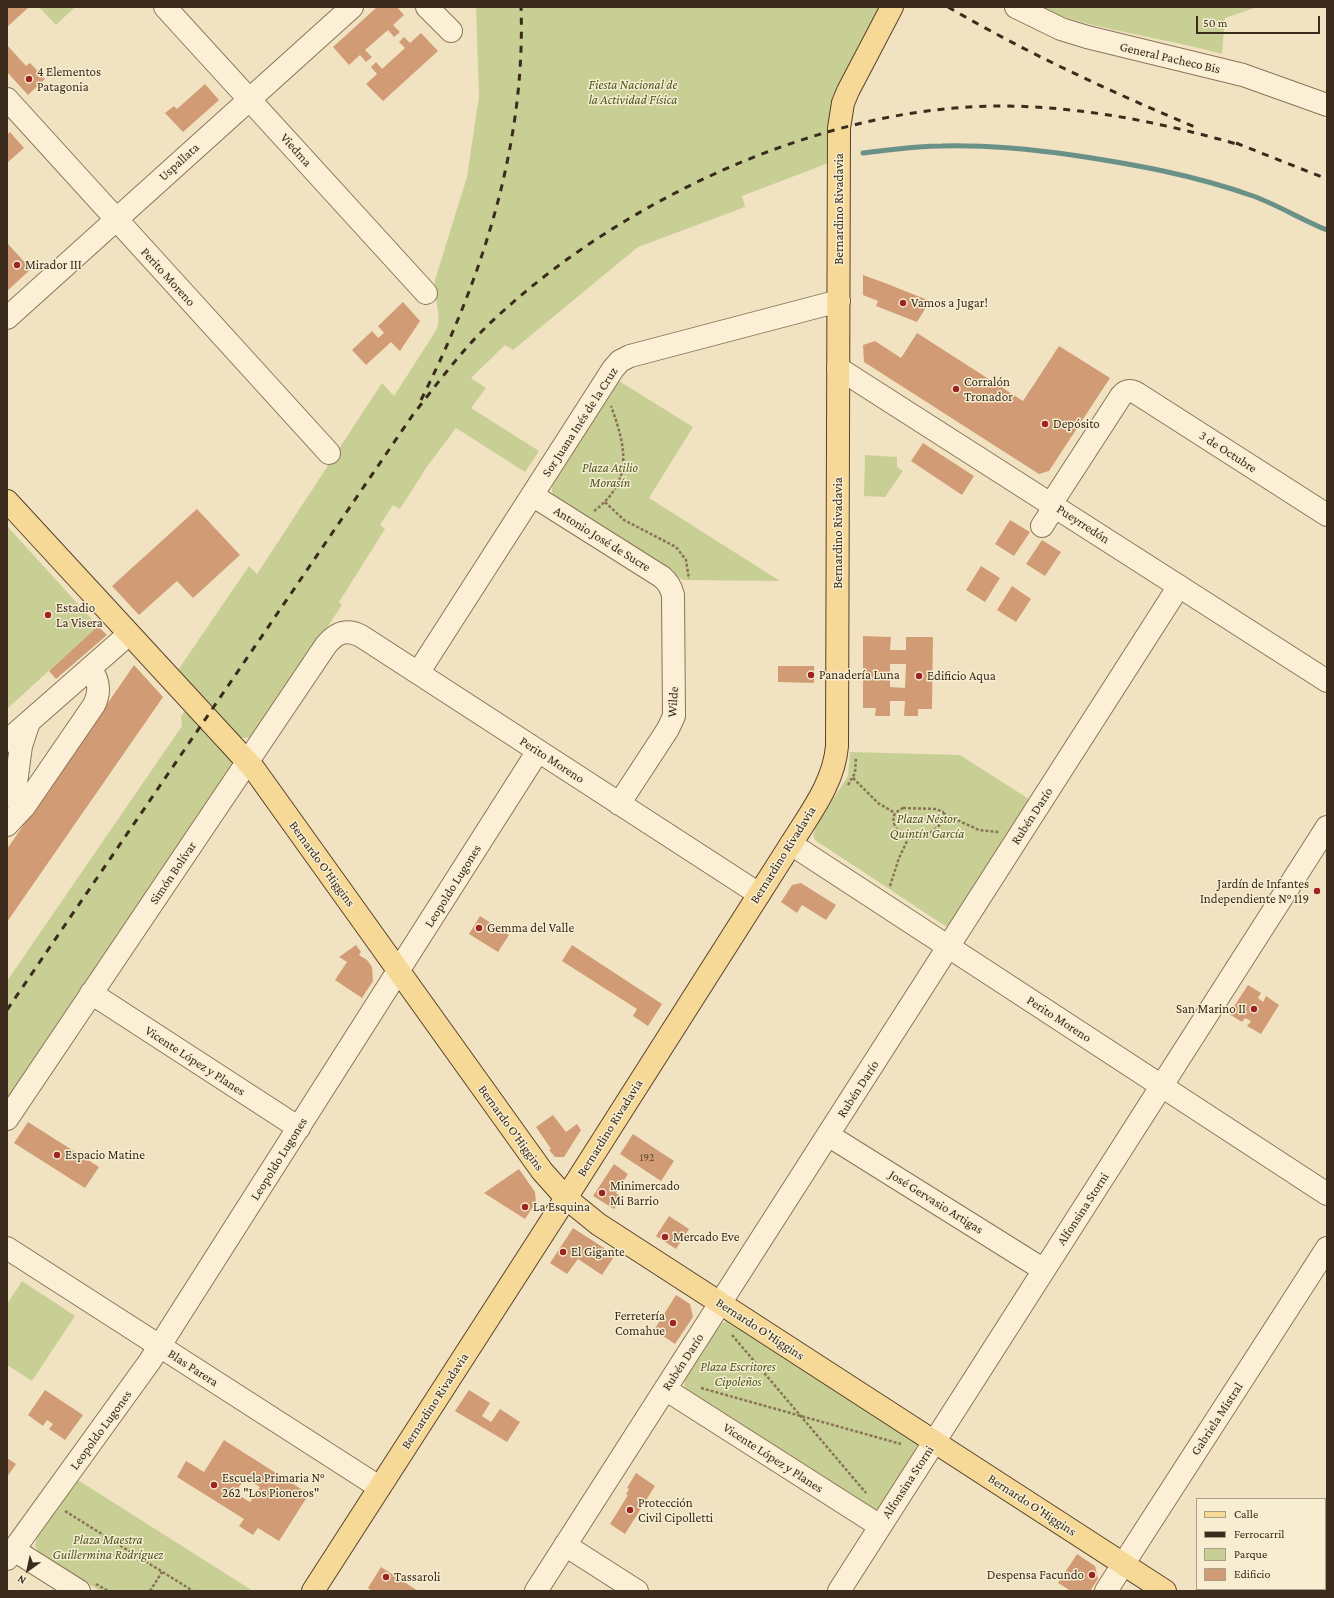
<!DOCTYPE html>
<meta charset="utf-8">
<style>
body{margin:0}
#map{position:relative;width:1334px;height:1598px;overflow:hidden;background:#f1e3c1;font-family:"Crimson Pro",serif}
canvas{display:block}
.frame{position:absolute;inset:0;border:8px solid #3a2b1d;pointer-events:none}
.legend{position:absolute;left:1196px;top:1498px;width:130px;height:92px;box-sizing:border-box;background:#f7edd1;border:1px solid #ab9f89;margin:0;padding:5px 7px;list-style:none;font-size:12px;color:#3a2b1d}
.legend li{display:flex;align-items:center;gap:8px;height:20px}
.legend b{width:20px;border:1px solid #ab9f89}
.north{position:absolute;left:8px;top:1550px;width:40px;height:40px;-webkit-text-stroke:3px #f7edd1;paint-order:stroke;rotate:213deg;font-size:11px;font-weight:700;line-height:16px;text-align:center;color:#3a2b1d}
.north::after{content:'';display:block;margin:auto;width:14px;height:18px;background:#3a2b1d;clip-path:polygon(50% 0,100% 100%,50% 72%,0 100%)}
.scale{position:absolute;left:1196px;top:16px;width:124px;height:18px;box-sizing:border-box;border:2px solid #3a2b1d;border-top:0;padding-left:5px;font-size:12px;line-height:14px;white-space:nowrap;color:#3a2b1d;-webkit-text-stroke:3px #f7edd1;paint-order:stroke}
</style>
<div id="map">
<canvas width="1334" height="1598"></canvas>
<div class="frame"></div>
<ul class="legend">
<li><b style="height:5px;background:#f6d997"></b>Calle</li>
<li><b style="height:5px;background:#3a2b1d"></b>Ferrocarril</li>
<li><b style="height:11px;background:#c8cf95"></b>Parque</li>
<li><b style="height:11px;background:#d19c75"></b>Edificio</li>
</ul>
<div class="north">N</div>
<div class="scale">50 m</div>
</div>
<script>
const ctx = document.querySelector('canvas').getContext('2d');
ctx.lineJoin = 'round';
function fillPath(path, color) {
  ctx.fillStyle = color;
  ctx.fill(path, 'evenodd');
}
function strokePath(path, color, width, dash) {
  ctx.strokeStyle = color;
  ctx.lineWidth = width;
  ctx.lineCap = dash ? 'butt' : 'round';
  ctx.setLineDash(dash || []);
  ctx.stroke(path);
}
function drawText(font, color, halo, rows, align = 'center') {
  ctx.font = font + ' "Crimson Pro",serif';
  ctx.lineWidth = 3;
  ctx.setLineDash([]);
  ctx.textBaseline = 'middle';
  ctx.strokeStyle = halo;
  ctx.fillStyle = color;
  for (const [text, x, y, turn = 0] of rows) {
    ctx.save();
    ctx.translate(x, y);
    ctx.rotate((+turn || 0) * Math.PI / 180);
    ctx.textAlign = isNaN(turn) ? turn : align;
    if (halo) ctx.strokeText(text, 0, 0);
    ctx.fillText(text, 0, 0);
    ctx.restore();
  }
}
fillPath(new Path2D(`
 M39 7H75L56 25Z
 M476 7H883L831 162 742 196 745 207 638 247 513 350 505 345 471 378 486 388 471 408 539 451 525 472 456 428 426 468 400 509 393 505 380 525 385 529 339 602 342 605 257 734C250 738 246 739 238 737L178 670 249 566 257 574 382 383 394 396 437 329C442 314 433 296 435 280L467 177 479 96Z
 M1035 7H1258L1225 18 1222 54C1160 37 1095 30 1035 7Z
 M619 381 693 427 649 498 780 581 683 580 555 498 552 492V486Z
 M865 455 897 457V467L903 471 885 497 864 496Z
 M7 526 98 626 7 709Z
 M186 710 231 760 233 766 7 1103V981L182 726 181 716Z
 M850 752 960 755 1032 801 950 925 946 926 942 924 815 840 813 835 816 826 848 776Z
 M22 1281 75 1316 32 1381 7 1365V1304Z
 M727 1320 917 1443 918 1450 879 1509 872 1510 687 1391 684 1385 685 1378 719 1326Z
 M77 1480 81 1482 253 1591H100L40 1553 35 1546 37 1537Z`), '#c8cf95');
strokePath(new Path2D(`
 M863 153C889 150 916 146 942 146 986 145 1029 149 1072 155 1133 164 1194 175 1253 196 1278 205 1302 220 1327 230`), '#6a9188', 5);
fillPath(new Path2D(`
 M7 7H29L7 27Z
 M377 7H397L404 15 393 25 400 32 394 37 388 30 365 50 372 57 366 62 360 55 349 65 333 47Z
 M421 33 438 51 383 101 366 84 377 74 371 67 376 62 382 69 405 48 399 42 404 37 410 43Z
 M7 45 26 66 30 63 45 79 28 95 7 72Z
 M205 84 219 100 183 132 165 113 174 106 177 109Z
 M10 132 24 148 7 163V135Z
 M7 243 31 269 7 291Z
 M863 275 885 283 930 301 917 322 876 306 878 301 863 295Z
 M403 302 420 321 400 351 391 342 366 365 352 350 372 331 378 338 384 333 378 326Z
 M917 333 1023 401 1059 346 1110 378 1049 471 1039 474 864 362 863 345 875 341 901 358Z
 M923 443 974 476 962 495 911 461Z
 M197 509 240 555 193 598 177 581 139 615 112 586Z
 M1010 520 1030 532 1014 556 995 544Z
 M1042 540 1061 552 1045 576 1026 564Z
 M981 566 1000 578 985 602 966 590Z
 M1012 586 1031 599 1016 622 997 610Z
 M98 626 107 635 56 679 49 671Z
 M863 636 891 637 890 650H906V637H933L932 709H918V716H904L905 701H890V716H875L876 708H863ZM890 664H906L905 688 890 687Z
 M134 665 163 697 7 922V849Z
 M778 666H814V683L778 682Z
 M801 883 836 905 826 920 802 905 797 913 781 902 792 885Z
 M480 916 509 935 498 952 469 934Z
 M356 945 361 952 359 955 367 960 372 967 373 981 362 998 335 980 347 962 339 957Z
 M572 945 662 1004 648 1026 633 1016 637 1009 562 961Z
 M1248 985 1261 993 1258 998 1263 1002 1266 996 1279 1005 1261 1034 1247 1026 1251 1021 1245 1018 1242 1022 1229 1014Z
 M553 1115 566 1132 577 1124 581 1130 564 1157H555L549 1150 551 1149 536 1127Z
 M28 1122 99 1167 85 1188 14 1143Z
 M633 1134 674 1161 661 1181 620 1154Z
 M614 1164 628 1174 616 1193 622 1197 614 1209 593 1196Z
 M519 1169 535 1192 536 1202 525 1219 484 1193Z
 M669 1216 689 1229 676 1249 656 1236Z
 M573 1228 615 1255 602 1275 578 1259 567 1274 550 1263Z
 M676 1295 690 1304 693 1317 675 1344 654 1330Z
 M45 1390 83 1415 65 1440 49 1429 53 1424 47 1420 43 1426 28 1415Z
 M469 1390 490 1403 482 1416 491 1422 500 1409 520 1422 507 1442 455 1411Z
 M224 1440 309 1494 279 1541 258 1528 253 1535 239 1526 244 1519 177 1477 186 1461 204 1472ZM245 1478 260 1487 250 1502 235 1493Z
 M7 1458 16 1464 7 1477Z
 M636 1473 655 1486 625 1534 610 1524 628 1495 626 1494 629 1489 627 1488Z
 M1077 1554 1095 1566 1098 1579 1090 1591H1071L1058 1583Z
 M381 1567 418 1591H372L368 1588Z`), '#d19c75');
const minor = new Path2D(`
 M165 7 426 293
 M427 7 451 31
 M1016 7 1061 29 1087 37 1243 75 1327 105
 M7 99 329 453
 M7 318 352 7
 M838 368 1327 681
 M532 495 662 577C668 582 671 587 673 595L674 716 668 729 619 804
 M1051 504 1121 396C1126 390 1131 390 1138 394L1327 515
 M1042 526 1055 506
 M418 673 613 369 620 361 630 356 839 301
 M7 741 129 634
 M14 798 21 746 29 722
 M7 825 24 807 94 705C101 691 99 680 90 668
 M791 844 1327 1194
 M91 993 299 1128
 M7 1119 326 645C336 633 346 628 361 636L759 894
 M828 1135 1044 1270
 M7 1248 379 1487
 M665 1389 880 1526
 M565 1545 637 1591
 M14 1550 79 1591
 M7 1559 150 1361 538 751
 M536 1591 1179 586
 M839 1591 1327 827
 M1106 1591 1327 1248`);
const major = new Path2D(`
 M7 501 254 769 542 1171 566 1198 598 1224 1165 1591
 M313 1591 566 1198 791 844C810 813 834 783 837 746L839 128 843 103 848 91 892 7`);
strokePath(minor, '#8b7358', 24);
strokePath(major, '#59412c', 24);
strokePath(new Path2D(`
 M605 502 624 520 676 547 686 560 689 579
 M594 511C634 481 626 447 611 406
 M853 778 878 803 895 813
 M848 785 855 773 856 758
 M903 808 936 809 943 812 945 816C937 835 905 851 895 826 893 821 893 818 895 813Z
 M944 814 979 830 999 832
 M890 886 899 858 908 839
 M732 1335 866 1493
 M701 1388 901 1444
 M65 1511 193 1591
 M96 1584 108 1591
 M150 1591 162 1572`), '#8b7358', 2.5, [3, 2]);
strokePath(minor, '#fbf0d5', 22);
strokePath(major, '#f6d997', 22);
strokePath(new Path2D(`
 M948 7C1027 53 1111 92 1195 127
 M1236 143 1327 179
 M421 400C482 279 526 144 521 7
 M7 1010 412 416C440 380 467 343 501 313 630 195 830 104 1006 106 1086 107 1164 123 1240 145`), '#3a2b1d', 3, [7, 7]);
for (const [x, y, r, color] of [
 [29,79,4,"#9e2424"],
 [17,265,4,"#9e2424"],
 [903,303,4,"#9e2424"],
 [956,389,4,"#9e2424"],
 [1045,424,4,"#9e2424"],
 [48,615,4,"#9e2424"],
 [811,675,4,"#9e2424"],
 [919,676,4,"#9e2424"],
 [1317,891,4,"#9e2424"],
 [479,928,4,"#9e2424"],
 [1254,1009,4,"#9e2424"],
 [57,1155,4,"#9e2424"],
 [602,1193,4,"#9e2424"],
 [525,1207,4,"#9e2424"],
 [665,1237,4,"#9e2424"],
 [563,1252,4,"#9e2424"],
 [673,1323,4,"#9e2424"],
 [214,1485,4,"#9e2424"],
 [630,1510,4,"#9e2424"],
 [1092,1575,4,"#9e2424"],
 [386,1577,4,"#9e2424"]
]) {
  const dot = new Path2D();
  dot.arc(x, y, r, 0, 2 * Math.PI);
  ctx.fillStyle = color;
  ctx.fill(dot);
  strokePath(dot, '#f7edd1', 1.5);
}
drawText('11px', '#604733', null, [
 ["192",647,1158]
]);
drawText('13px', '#3a2b1d', '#f7edd1', [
 ["General Pacheco Bis",1170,58,13],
 ["Viedma",296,150,48],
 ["Uspallata",179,162,-42],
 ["Bernardino Rivadavia",839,209,-90],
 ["Perito Moreno",168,277,48],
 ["Sor Juana Inés de la Cruz",580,422,-57],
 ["3 de Octubre",1228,452,33],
 ["Pueyrredón",1083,524,33],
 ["Bernardino Rivadavia",838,533,-90],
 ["Antonio José de Sucre",602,539,32],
 ["Wilde",673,702,-86],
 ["Perito Moreno",552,760,33],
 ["Rubén Darío",1032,816,-57],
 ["Bernardino Rivadavia",783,855,-58],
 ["Bernardo O'Higgins",322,864,54],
 ["Simón Bolívar",173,873,-56],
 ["Leopoldo Lugones",453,886,-58],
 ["Perito Moreno",1059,1019,33],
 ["Vicente López y Planes",195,1061,33],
 ["Rubén Darío",858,1089,-57],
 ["Bernardo O'Higgins",511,1128,54],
 ["Bernardino Rivadavia",610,1128,-58],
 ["Leopoldo Lugones",279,1159,-58],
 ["José Gervasio Artigas",936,1202,32],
 ["Alfonsina Storni",1083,1209,-57],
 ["Bernardo O'Higgins",760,1329,33],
 ["Rubén Darío",683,1362,-57],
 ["Blas Parera",193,1368,33],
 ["Bernardino Rivadavia",435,1401,-57],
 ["Gabriela Mistral",1217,1419,-57],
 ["Leopoldo Lugones",101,1430,-54],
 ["Vicente López y Planes",773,1458,33],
 ["Alfonsina Storni",908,1482,-57],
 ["Bernardo O'Higgins",1032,1505,33]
]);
drawText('13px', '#3a2b1d', '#f7edd1', [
 ["4 Elementos",37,72],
 ["Patagonia",37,87],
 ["Mirador III",25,265],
 ["Vamos a Jugar!",911,303],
 ["Corralón",964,382],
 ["Tronador",964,397],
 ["Depósito",1053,424],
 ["Estadio",56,608],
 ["La Visera",56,623],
 ["Panadería Luna",819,675],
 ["Edificio Aqua",927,676],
 ["Jardín de Infantes",1309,884,"right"],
 ["Independiente N° 119",1309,899,"right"],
 ["Gemma del Valle",487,928],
 ["San Marino II",1246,1009,"right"],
 ["Espacio Matine",65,1155],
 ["Minimercado",610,1186],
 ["Mi Barrio",610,1201],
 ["La Esquina",533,1207],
 ["Mercado Eve",673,1237],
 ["El Gigante",571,1252],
 ["Ferretería",665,1316,"right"],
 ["Comahue",665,1331,"right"],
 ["Escuela Primaria N°",222,1478],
 ["262 \"Los Pioneros\"",222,1493],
 ["Protección",638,1503],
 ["Civil Cipolletti",638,1518],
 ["Despensa Facundo",1084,1575,"right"],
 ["Tassaroli",394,1577]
], 'left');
drawText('italic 13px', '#4a5822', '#f7edd1', [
 ["Fiesta Nacional de",633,85],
 ["la Actividad Física",633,100],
 ["Plaza Atilio",610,468],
 ["Morasín",610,483],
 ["Plaza Néstor",927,819],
 ["Quintín García",927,834],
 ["Plaza Escritores",738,1367],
 ["Cipoleños",738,1382],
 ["Plaza Maestra",108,1540],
 ["Guillermina Rodríguez",108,1555]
]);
</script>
